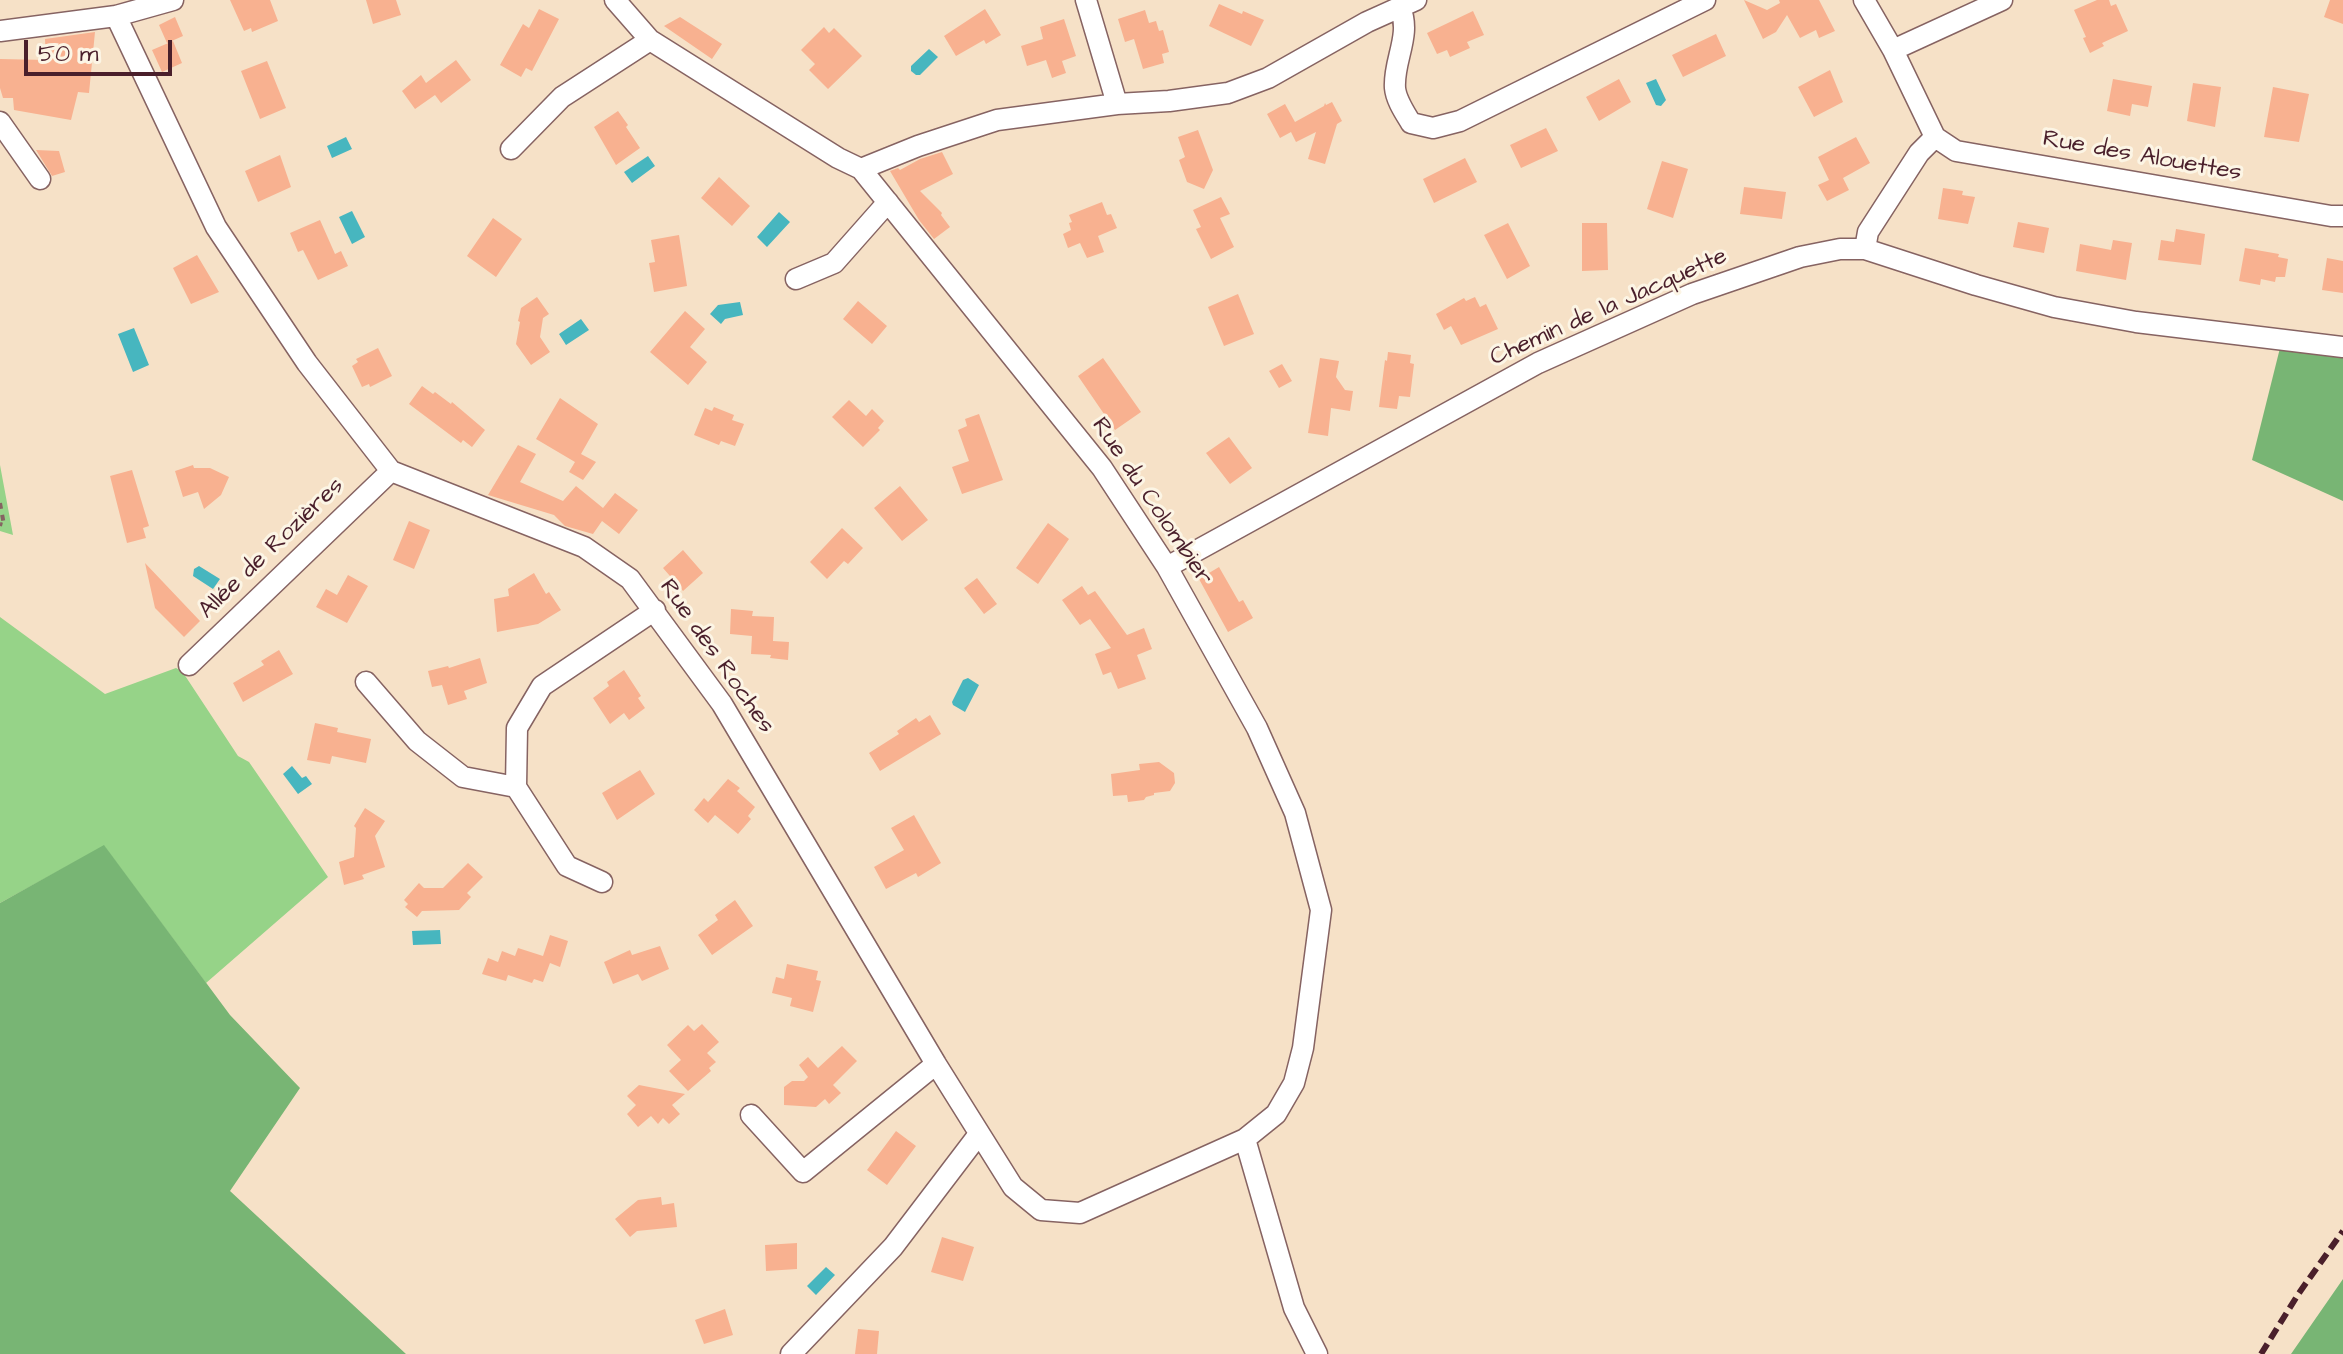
<!DOCTYPE html>
<meta charset="utf-8">
<style>
body{margin:0}
#map{position:relative;width:2343px;height:1354px;overflow:hidden;background:#f6e1c7;font-family:"Architects Daughter",sans-serif}
canvas{display:block}
.scale{position:absolute;left:24px;top:40px;width:148px;height:36px;box-sizing:border-box;border:4px solid #4a1f2b;border-top:0;padding-left:10px;font-size:24px;line-height:28px;white-space:nowrap;color:#4a1f2b;-webkit-text-stroke:6px #fcf5e5;paint-order:stroke}
</style>
<div id="map">
<canvas width="2343" height="1354"></canvas>
<div class="scale">50 m</div>
</div>
<script>
const ctx = document.querySelector('canvas').getContext('2d');
ctx.lineJoin = 'round';
function fillPath(path, color) {
  ctx.fillStyle = color;
  ctx.fill(path, 'evenodd');
}
function strokePath(path, color, width, dash) {
  ctx.strokeStyle = color;
  ctx.lineWidth = width;
  ctx.lineCap = dash ? 'butt' : 'round';
  ctx.setLineDash(dash || []);
  ctx.stroke(path);
}
function drawText(font, color, halo, rows, align = 'center') {
  ctx.font = font + ' "Architects Daughter",sans-serif';
  ctx.lineWidth = 6;
  ctx.setLineDash([]);
  ctx.textBaseline = 'middle';
  ctx.strokeStyle = halo;
  ctx.fillStyle = color;
  for (const [text, x, y, turn = 0] of rows) {
    ctx.save();
    ctx.translate(x, y);
    ctx.rotate((+turn || 0) * Math.PI / 180);
    ctx.textAlign = isNaN(turn) ? turn : align;
    if (halo) ctx.strokeText(text, 0, 0);
    ctx.fillText(text, 0, 0);
    ctx.restore();
  }
}
fillPath(new Path2D(`
 M0 465 13 535 0 531Z
 M0 617 105 694 176 668 182 671 238 756 249 762 328 877 206 983 104 846 0 903Z`), '#96d388');
fillPath(new Path2D(`
 M2280 348 2343 356V501L2252 460Z
 M104 845 230 1015 300 1088 230 1191 406 1354H0V903Z
 M2343 1279V1354H2291Z`), '#78b574');
fillPath(new Path2D(`
 M929 49 938 57 920 75H916L911 71V66Z
 M1656 79 1666 100 1661 106 1656 105 1646 83Z
 M346 137 352 149 332 158 327 146Z
 M648 156 655 166 632 183 624 172Z
 M352 211 365 237 352 244 339 217Z
 M779 212 790 222 767 247 757 237Z
 M740 302 743 315 725 319 721 324 710 314 718 305Z
 M581 319 589 330 566 345 559 334Z
 M134 328 149 365 133 372 118 334Z
 M199 566 220 579 213 589 193 576 194 569Z
 M968 678 979 685 965 712 953 705 952 702 963 680Z
 M292 766 302 778 306 776 312 784 298 794 283 774Z
 M440 930 441 944 413 945 412 931Z
 M826 1267 835 1275 816 1295 807 1286Z`), '#47b6bf');
fillPath(new Path2D(`
 M230 0H270L278 21 252 32 251 28 244 31Z
 M366 0H396L401 15 373 24Z
 M1744 0 1767 10 1780 3 1779 0H1819L1835 31 1819 38 1816 30 1800 38 1787 15 1776 32 1763 39Z
 M2097 0H2109L2111 6 2116 4 2128 31 2102 43 2104 46 2090 53 2083 38 2086 37 2074 10Z
 M2330 0H2343V24L2324 17Z
 M1219 4 1242 14 1243 11 1264 20 1251 46 1209 26Z
 M539 9 559 19 532 71 526 68 521 77 500 65 523 24 529 28Z
 M985 9 1001 35 986 44 984 40 956 56 944 36Z
 M1145 10 1149 23 1156 21 1159 31 1163 30 1169 52 1162 54 1164 63 1143 69 1134 39 1125 42 1118 19Z
 M1473 11 1484 35 1467 42 1470 48 1450 57 1447 50 1437 54 1427 33Z
 M175 17 183 36 167 43 159 25Z
 M680 17 722 44 712 59 664 26Z
 M1064 19 1076 56 1062 61 1066 73 1052 78 1046 60 1027 66 1021 46 1043 39 1040 27Z
 M824 27 829 33 834 28 862 56 828 89 809 70 815 64 801 50Z
 M95 32 89 93 78 92 71 120 14 110 13 98H3L0 88V59L46 60 45 39Z
 M1716 34 1726 56 1683 77 1672 55Z
 M173 41 182 63 162 72 152 50Z
 M456 60 471 80 441 103 435 95 415 109 402 91 421 75 426 83Z
 M267 61 286 108 260 119 241 71Z
 M1830 70 1843 102 1814 117 1798 87Z
 M1619 79 1631 102 1599 121 1586 97Z
 M2113 79 2152 86 2148 107 2132 104 2130 116 2107 111Z
 M2193 83 2221 87 2215 127 2187 121Z
 M2273 87 2309 94 2299 142 2264 137Z
 M1332 102 1342 121 1337 124 1325 164 1308 159 1316 132 1296 142 1291 132 1280 138 1267 114 1285 104 1295 122 1324 106 1325 103 1326 105Z
 M618 111 628 125 626 127 640 148 616 165 594 127Z
 M1546 128 1558 151 1521 168 1510 145Z
 M1198 130 1213 170 1204 189 1187 182 1179 160 1185 157 1178 137Z
 M1856 137 1870 163 1843 178 1849 190 1827 201 1818 185 1829 180 1818 157Z
 M36 150 59 151 65 172 52 176Z
 M942 152 953 174 920 191 942 213 941 215 950 227 934 239 919 220 890 171 898 168 900 170 920 159Z
 M280 155 291 187 258 202 245 171Z
 M1465 158 1477 182 1434 203 1423 179Z
 M1662 161 1688 169 1673 218 1647 209Z
 M719 177 750 206 732 226 701 198Z
 M1744 187 1786 192 1782 219 1740 214Z
 M1943 188 1963 191 1962 195 1975 197 1968 224 1938 219Z
 M1221 197 1230 214 1220 218 1234 247 1211 259 1196 229 1201 227 1193 210Z
 M1102 202 1107 215 1111 214 1117 228 1098 236 1104 252 1087 258 1080 243 1068 248 1063 234 1071 230 1069 223 1072 222 1069 215Z
 M493 218 522 239 496 277 467 256Z
 M320 220 335 254 341 251 348 266 318 280 303 250 298 252 290 233Z
 M2018 222 2049 228 2044 253 2013 247Z
 M1508 223 1530 266 1507 279 1484 235Z
 M1582 223H1607L1608 270 1582 271Z
 M2176 229 2205 234 2201 265 2158 260 2161 240 2174 242Z
 M679 235 687 286 654 292 649 263 655 262 651 240Z
 M2113 240 2132 243 2126 280 2076 271 2080 244 2111 250Z
 M2245 248 2279 254 2278 257 2288 259 2285 277H2276L2275 282 2261 279 2260 285 2239 281Z
 M197 255 219 292 191 304 173 268Z
 M2327 258 2343 261V293L2322 290Z
 M1238 294 1254 334 1224 346 1208 307Z
 M537 297 549 314 543 318 540 337 550 352 531 365 516 344 520 322 518 321 521 308Z
 M1475 297 1480 307 1486 304 1498 329 1461 345 1451 326 1444 330 1436 314 1464 298 1466 301Z
 M858 301 887 326 872 344 843 319Z
 M685 311 705 329 690 347 707 362 688 385 650 352Z
 M378 348 392 376 370 387 369 384 362 387 352 366 358 362 356 359Z
 M1388 352 1411 355 1410 363 1414 364 1410 397 1399 396 1397 409 1379 407 1385 360 1387 361Z
 M1103 358 1141 412 1115 430 1078 376Z
 M1320 358 1339 361 1336 377 1345 390 1353 391 1350 411 1331 408 1328 436 1308 433Z
 M1282 364 1292 381 1279 388 1269 371Z
 M422 386 433 394 435 392 451 404 452 402 485 430 472 447 463 440 461 443 409 404Z
 M560 398 598 424 581 454 596 462 583 480 569 472 575 462 536 439Z
 M849 400 866 416 872 409 884 421 878 428 880 430 863 447 832 417Z
 M714 407 734 415 732 420 744 424 735 446 721 441 719 445 694 435 705 408 712 411Z
 M979 414 1003 480 962 494 952 467 969 461 958 430 967 426 965 419Z
 M1229 437 1252 468 1230 484 1206 453Z
 M518 445 536 454 520 482 563 501 576 486 603 508 615 493 638 510 619 534 602 521 593 534 565 526 554 515 488 495Z
 M193 465 194 468H210L229 477 221 495 204 509 198 492 183 497 175 471Z
 M132 470 149 526 143 528 146 538 127 543 110 476Z
 M900 486 928 520 902 541 874 508Z
 M409 521 430 530 414 569 393 560Z
 M1048 523 1069 539 1038 584 1016 568Z
 M842 528 863 548 848 564 844 561 827 579 810 562Z
 M683 550 703 573 683 591 663 568Z
 M145 563 200 621 184 637 155 608Z
 M1219 567 1239 602 1243 600 1253 618 1228 632 1199 579Z
 M534 573 546 594 549 592 561 610 538 624 497 632 494 599 509 596 508 589Z
 M348 575 368 586 347 623 316 607 326 589 337 595Z
 M977 578 997 604 984 614 964 588Z
 M1082 586 1088 595 1095 591 1127 635 1144 628 1152 649 1137 655 1146 679 1118 689 1111 672 1103 675 1095 654 1111 648 1090 619 1080 625 1062 600Z
 M731 609 753 611 752 616 774 617 773 641 789 642 788 660 770 658 771 655 751 654 752 636 730 634Z
 M279 650 293 674 243 702 233 683 264 665 261 661Z
 M480 658 487 683 464 691 467 699 448 705 442 685 432 687 428 671 448 666 449 668Z
 M624 670 641 696 638 698 645 708 629 720 624 713 610 724 593 698 609 686 607 682Z
 M930 715 941 734 880 771 869 753 899 734 897 731 916 718 919 722Z
 M315 723 338 728 337 732 371 739 366 763 332 756 330 764 307 760Z
 M1159 762 1174 773 1175 783 1170 791 1154 793V795L1146 797 1144 800 1128 802 1127 795 1113 796 1111 774 1140 770 1139 764Z
 M640 770 655 794 617 820 602 793Z
 M728 779 740 788 737 791 755 807 748 816 751 819 738 834 715 815 708 823 694 810 704 798 708 802Z
 M365 808 385 821 375 836 385 867 362 875 364 879 344 885 339 862 354 857 356 828 354 826Z
 M914 815 941 863 918 877 916 873 886 889 874 867 904 850 891 828Z
 M468 863 483 877 467 893 471 897 459 910 422 911 417 917 405 907 408 904 404 900 419 883 424 888H443Z
 M735 900 753 926 712 955 698 935 718 920 715 915Z
 M550 935 568 941 560 967 550 963 543 982 534 979 532 983 508 975 506 981 482 974 488 958 498 962 502 951 515 956 518 948 543 956Z
 M660 946 669 969 642 981 638 974 613 984 604 962 630 950 632 955Z
 M787 964 818 971 816 980 821 981 813 1012 790 1006 792 998 772 993 776 977 784 979Z
 M702 1024 719 1042 707 1053 716 1062 709 1068 711 1071 688 1091 669 1071 681 1060 667 1045 688 1025 694 1031Z
 M842 1046 857 1061 833 1085 841 1093 829 1104 825 1099 816 1107 784 1105V1087L792 1081H804L808 1077 799 1065 808 1057 818 1068Z
 M639 1085 685 1094 672 1105 680 1114 669 1124 663 1118 658 1124 651 1116 638 1127 627 1114 636 1105 627 1096Z
 M896 1131 916 1146 887 1185 867 1170Z
 M661 1197 662 1205 674 1203 677 1227 637 1231 630 1237 615 1219 638 1200Z
 M942 1237 974 1247 963 1281 931 1272Z
 M797 1243V1269L766 1271 765 1245Z
 M725 1309 733 1335 704 1344 695 1320Z
 M858 1329 879 1331 877 1354H855Z`), '#f8b190');
const minor = new Path2D(`
 M1086 0 1117 104
 M1864 0 1893 50 2002 0
 M1400 7C1412 36 1393 60 1395 88 1396 100 1405 113 1411 123L1433 128 1460 121 1705 0
 M116 16 216 227 307 363 391 471 584 547 630 579 722 704 936 1064 1013 1187 1041 1210 1080 1213 1245 1139 1276 1114 1294 1083 1303 1048 1321 910 1295 813 1257 728 1167 567 1102 468 861 169 838 158 650 40 615 0
 M0 31 116 16 173 0
 M0 122 40 179
 M1935 137 1956 151 2331 216H2343
 M511 149 562 97 650 40
 M861 169 918 146 997 120 1117 104 1169 101 1228 93 1268 78 1367 22 1416 0
 M1865 249 1868 232 1919 153 1935 137 1893 50
 M796 279 834 263 888 202
 M1167 567 1538 363 1692 294 1800 257 1840 249H1865L1976 285 2054 307 2136 322 2343 347
 M189 665 391 471
 M366 682 417 741 463 777 516 787
 M602 882 567 866 516 787 517 728 542 686 655 610
 M751 1115 803 1172 936 1064
 M1245 1139 1294 1308 1317 1354
 M791 1354 893 1247 979 1134`);
strokePath(minor, '#866362', 23);
strokePath(new Path2D(`
 M0 503 4 525 0 524`), '#866362', 4, [6, 6]);
strokePath(minor, '#fff', 20);
strokePath(new Path2D(`
 M2261 1354 2299 1293 2343 1231`), '#4a1f2b', 6, [12, 6]);
drawText('24px', '#4a1f2b', '#fcf5e5', [
 ["Rue des Alouettes",2142,157,10],
 ["Chemin de la Jacquette",1609,308,-24],
 ["Rue du Colombier",1151,502,56],
 ["Allée de Rozières",272,549,-44],
 ["Rue des Roches",716,657,55]
]);
</script>
